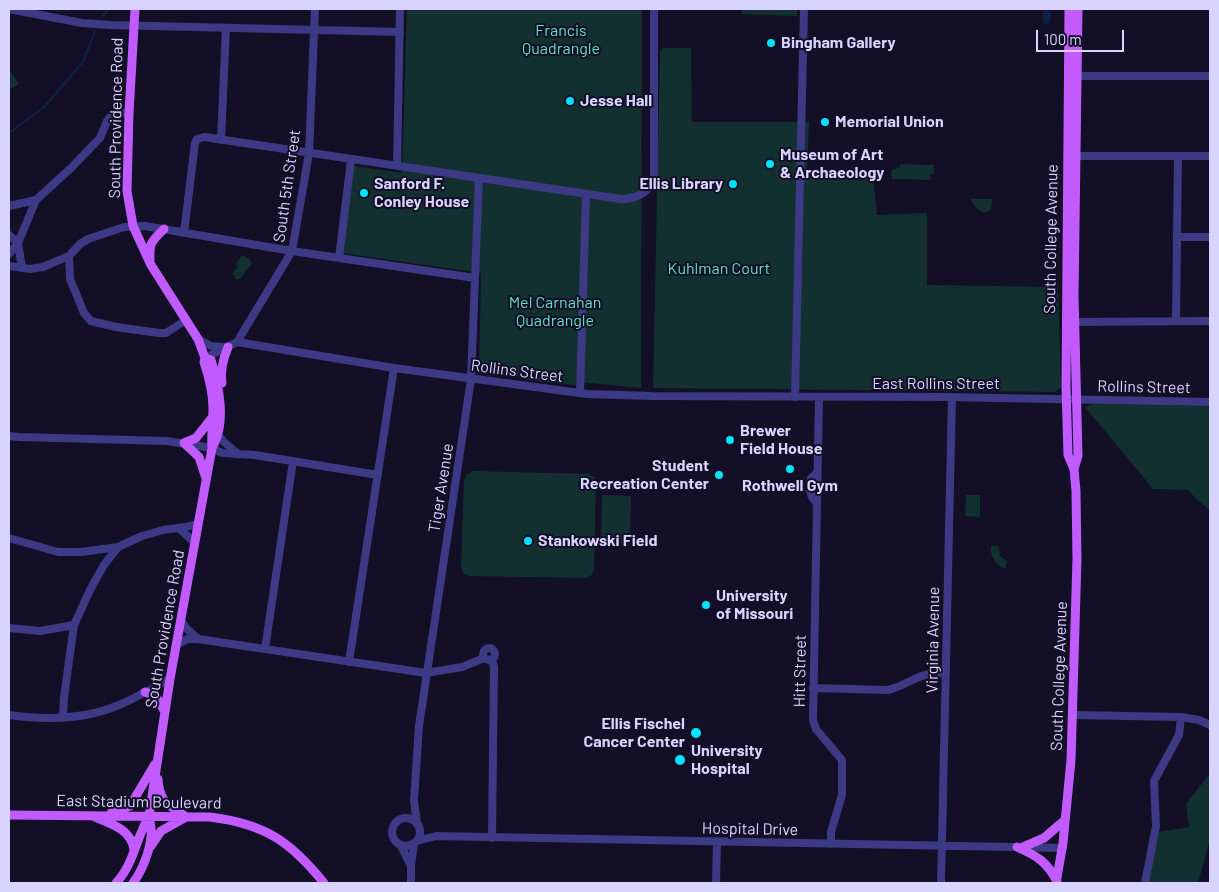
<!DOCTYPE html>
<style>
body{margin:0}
#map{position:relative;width:1219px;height:892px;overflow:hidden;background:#130f26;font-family:Barlow,sans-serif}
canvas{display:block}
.frame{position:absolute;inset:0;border:10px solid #d9d4ff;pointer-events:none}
.scale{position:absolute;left:1036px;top:30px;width:88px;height:22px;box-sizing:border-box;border:2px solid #d9d4ff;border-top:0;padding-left:6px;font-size:15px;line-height:18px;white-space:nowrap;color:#d9d4ff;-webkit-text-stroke:4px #130f26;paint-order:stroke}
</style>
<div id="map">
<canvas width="1219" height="892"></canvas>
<div class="frame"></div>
<div class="scale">100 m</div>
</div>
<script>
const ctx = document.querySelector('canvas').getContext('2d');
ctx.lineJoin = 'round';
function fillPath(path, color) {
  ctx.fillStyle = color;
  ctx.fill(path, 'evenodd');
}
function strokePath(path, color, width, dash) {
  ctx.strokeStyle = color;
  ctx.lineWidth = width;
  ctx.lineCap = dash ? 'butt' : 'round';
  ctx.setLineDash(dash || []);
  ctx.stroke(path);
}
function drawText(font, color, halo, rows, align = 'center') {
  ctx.font = font + ' Barlow,sans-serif';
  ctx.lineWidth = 4;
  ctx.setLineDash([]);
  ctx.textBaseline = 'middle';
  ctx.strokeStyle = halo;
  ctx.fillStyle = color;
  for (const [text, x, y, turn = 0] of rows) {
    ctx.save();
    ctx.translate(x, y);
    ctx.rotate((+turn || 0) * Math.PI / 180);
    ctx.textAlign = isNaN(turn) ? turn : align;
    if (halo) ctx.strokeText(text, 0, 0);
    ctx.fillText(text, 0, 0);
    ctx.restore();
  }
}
fillPath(new Path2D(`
 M407 9H642L641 388 580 382V385H574L527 380V378L479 373 481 273 342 253 354 166 402 173Z
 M742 9H797V16L741 14Z
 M662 48H691L692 122H809L807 172 873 176 877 215 927 213V285L1058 287 1061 387 1055 392 653 388 660 52Z
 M9 70 19 84 9 90Z
 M900 164 934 165V174H931L930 180 892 179 891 171 900 167Z
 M970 199H992L991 210 984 213 977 209Z
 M242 255 248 258 252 263 240 279H236L232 274 238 266 236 264Z
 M1093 404 1210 406V511L1187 490 1153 489 1085 407Z
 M473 471 588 474 594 477 596 483 594 569 592 575 585 578 469 576 464 574 461 566 464 480 466 475Z
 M602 495 631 496 630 544 601 543Z
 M966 495H980V517L965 516Z
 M991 546H999L1000 556 1007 561 1005 569C995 565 990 556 991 546Z
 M1210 773V839L1198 883H1148L1159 832 1189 827 1186 804Z`), '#12302f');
fillPath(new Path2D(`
 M1045 10 1051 13 1050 23 1045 25 1043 21 1042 14Z`), '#0c2248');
strokePath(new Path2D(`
 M103 16 108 9
 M9 133 43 108 78 68 84 60 95 31`), '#0c2248', 2);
strokePath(new Path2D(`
 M9 9 82 23 110 25 400 32
 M1078 76H1210
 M221 140 226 28
 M1077 156H1210
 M397 166 400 9
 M9 206 36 200
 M184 233 195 143 197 139 204 137 621 199C638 199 650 192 654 175V9
 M9 235 18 243 22 268
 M1177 237H1210
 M9 254 18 243 36 200 71 168 100 138 107 121 111 116 119 113H129
 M69 256 70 279 84 313 91 321 116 327 159 333H166L186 320
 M339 258 351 160
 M9 266 30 269 43 267 69 256 80 244 88 239 124 227 145 226 292 251 475 278
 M1176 321 1178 156
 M1075 322 1210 321
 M198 339 211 346 224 347
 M237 342 394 368 587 394 652 396 944 397 1210 402
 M205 358 237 342 292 251 309 153 315 9
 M580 393 586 194
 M795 397 804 9
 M819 397 813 720 816 729 842 760V795L831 832V844
 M218 435 224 442 238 454
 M9 436 19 437 167 441 212 448 222 453 255 455 378 475
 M817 503C809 496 809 488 811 478L817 473
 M179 528 195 543
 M9 538 58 552H81L118 547 142 536 163 530 186 527 198 524
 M181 620 186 628 198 639
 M9 628 40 631 74 625
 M177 644 188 639H198L426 673 462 667 484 658
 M483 654a6 6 0 1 1 12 0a6 6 0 1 1-12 0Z
 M265 649 293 461
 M349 662 394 368
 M813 688 888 690C912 684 918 671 946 673
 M9 715C45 720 84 720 119 705 136 698 153 687 170 679
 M1073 715 1181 717 1199 720 1210 725
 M63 718 64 697 74 625 91 588 104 565 118 547
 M392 832a14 14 0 1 1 28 0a14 14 0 1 1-28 0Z
 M417 824 414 800 419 726 471 379 479 178
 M492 838 494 667 492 659
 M417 841 436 836 1063 848
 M401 846 411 866
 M411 883V866L414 844
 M716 883 717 842
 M941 883 952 397
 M1145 883 1156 826 1154 781 1179 735 1181 717`), '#3d3a85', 8);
strokePath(new Path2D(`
 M150 260C149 242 152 241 164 229
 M205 358 211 360C219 387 227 422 212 448
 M222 383C220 370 223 359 228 347
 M184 443 199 457 206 478
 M184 443 196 438 211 419
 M1074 469 1078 456 1074 296 1078 9
 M145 692 156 696 165 712
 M111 813 130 806 155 764
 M9 815 210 817C265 824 290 841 324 883
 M95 817C112 824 132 830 134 850
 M151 846 161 831 186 817C169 805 159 802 158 779
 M1017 847C1037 856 1046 861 1057 881
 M1023 847 1044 838 1065 820
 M116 883C134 864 136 838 149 816
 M133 883C142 871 150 851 151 836 152 829 150 822 149 816L170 679 212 448C211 435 213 422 213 408 213 392 209 377 204 362L205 358 198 339 151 265 133 226 127 191 129 113 135 9
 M1056 883 1063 843 1071 760 1077 559 1076 491 1074 469 1068 455 1066 386 1069 9`), '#c25bff', 9);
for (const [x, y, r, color] of [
 [771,43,5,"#00e5ff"],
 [570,101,5,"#00e5ff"],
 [825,122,5,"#00e5ff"],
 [770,164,5,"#00e5ff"],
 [733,184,5,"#00e5ff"],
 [364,193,5,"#00e5ff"],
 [730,440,5,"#00e5ff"],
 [790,469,5,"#00e5ff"],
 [719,475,5,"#00e5ff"],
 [528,541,5,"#00e5ff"],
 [706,605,5,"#00e5ff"],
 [696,733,6,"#00e5ff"],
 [680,760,6,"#00e5ff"]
]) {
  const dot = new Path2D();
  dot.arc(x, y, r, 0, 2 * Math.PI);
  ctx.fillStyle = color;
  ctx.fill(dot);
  strokePath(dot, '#130f26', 2);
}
drawText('16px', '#5fe0c0', '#130f26', [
 ["Francis",561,31],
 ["Quadrangle",561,49],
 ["Kuhlman Court",719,269],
 ["Mel Carnahan",555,303],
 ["Quadrangle",555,321]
]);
drawText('bold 16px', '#d9d4ff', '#130f26', [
 ["Bingham Gallery",781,43],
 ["Jesse Hall",580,101],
 ["Memorial Union",835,122],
 ["Museum of Art",780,155],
 ["& Archaeology",780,173],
 ["Sanford F.",374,184],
 ["Conley House",374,202],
 ["Ellis Library",723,184,"right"],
 ["Brewer",740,431],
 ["Field House",740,449],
 ["Student",709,466,"right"],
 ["Recreation Center",709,484,"right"],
 ["Rothwell Gym",790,486,"center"],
 ["Stankowski Field",538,541],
 ["University",716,596],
 ["of Missouri",716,614],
 ["Ellis Fischel",685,724,"right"],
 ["Cancer Center",685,742,"right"],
 ["University",691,751],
 ["Hospital",691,769]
], 'left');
drawText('16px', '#d9d4ff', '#130f26', [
 ["South Providence Road",116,118,-89],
 ["South 5th Street",287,186,-82],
 ["South College Avenue",1051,239,-89],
 ["Rollins Street",517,371,7],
 ["East Rollins Street",936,384],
 ["Rollins Street",1144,387,1],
 ["Tiger Avenue",441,488,-81],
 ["South Providence Road",165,629,-80],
 ["Virginia Avenue",933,640,-89],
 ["Hitt Street",800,671,-89],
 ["South College Avenue",1059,676,-88],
 ["East Stadium Boulevard",139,802,1],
 ["Hospital Drive",750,829,1]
]);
</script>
